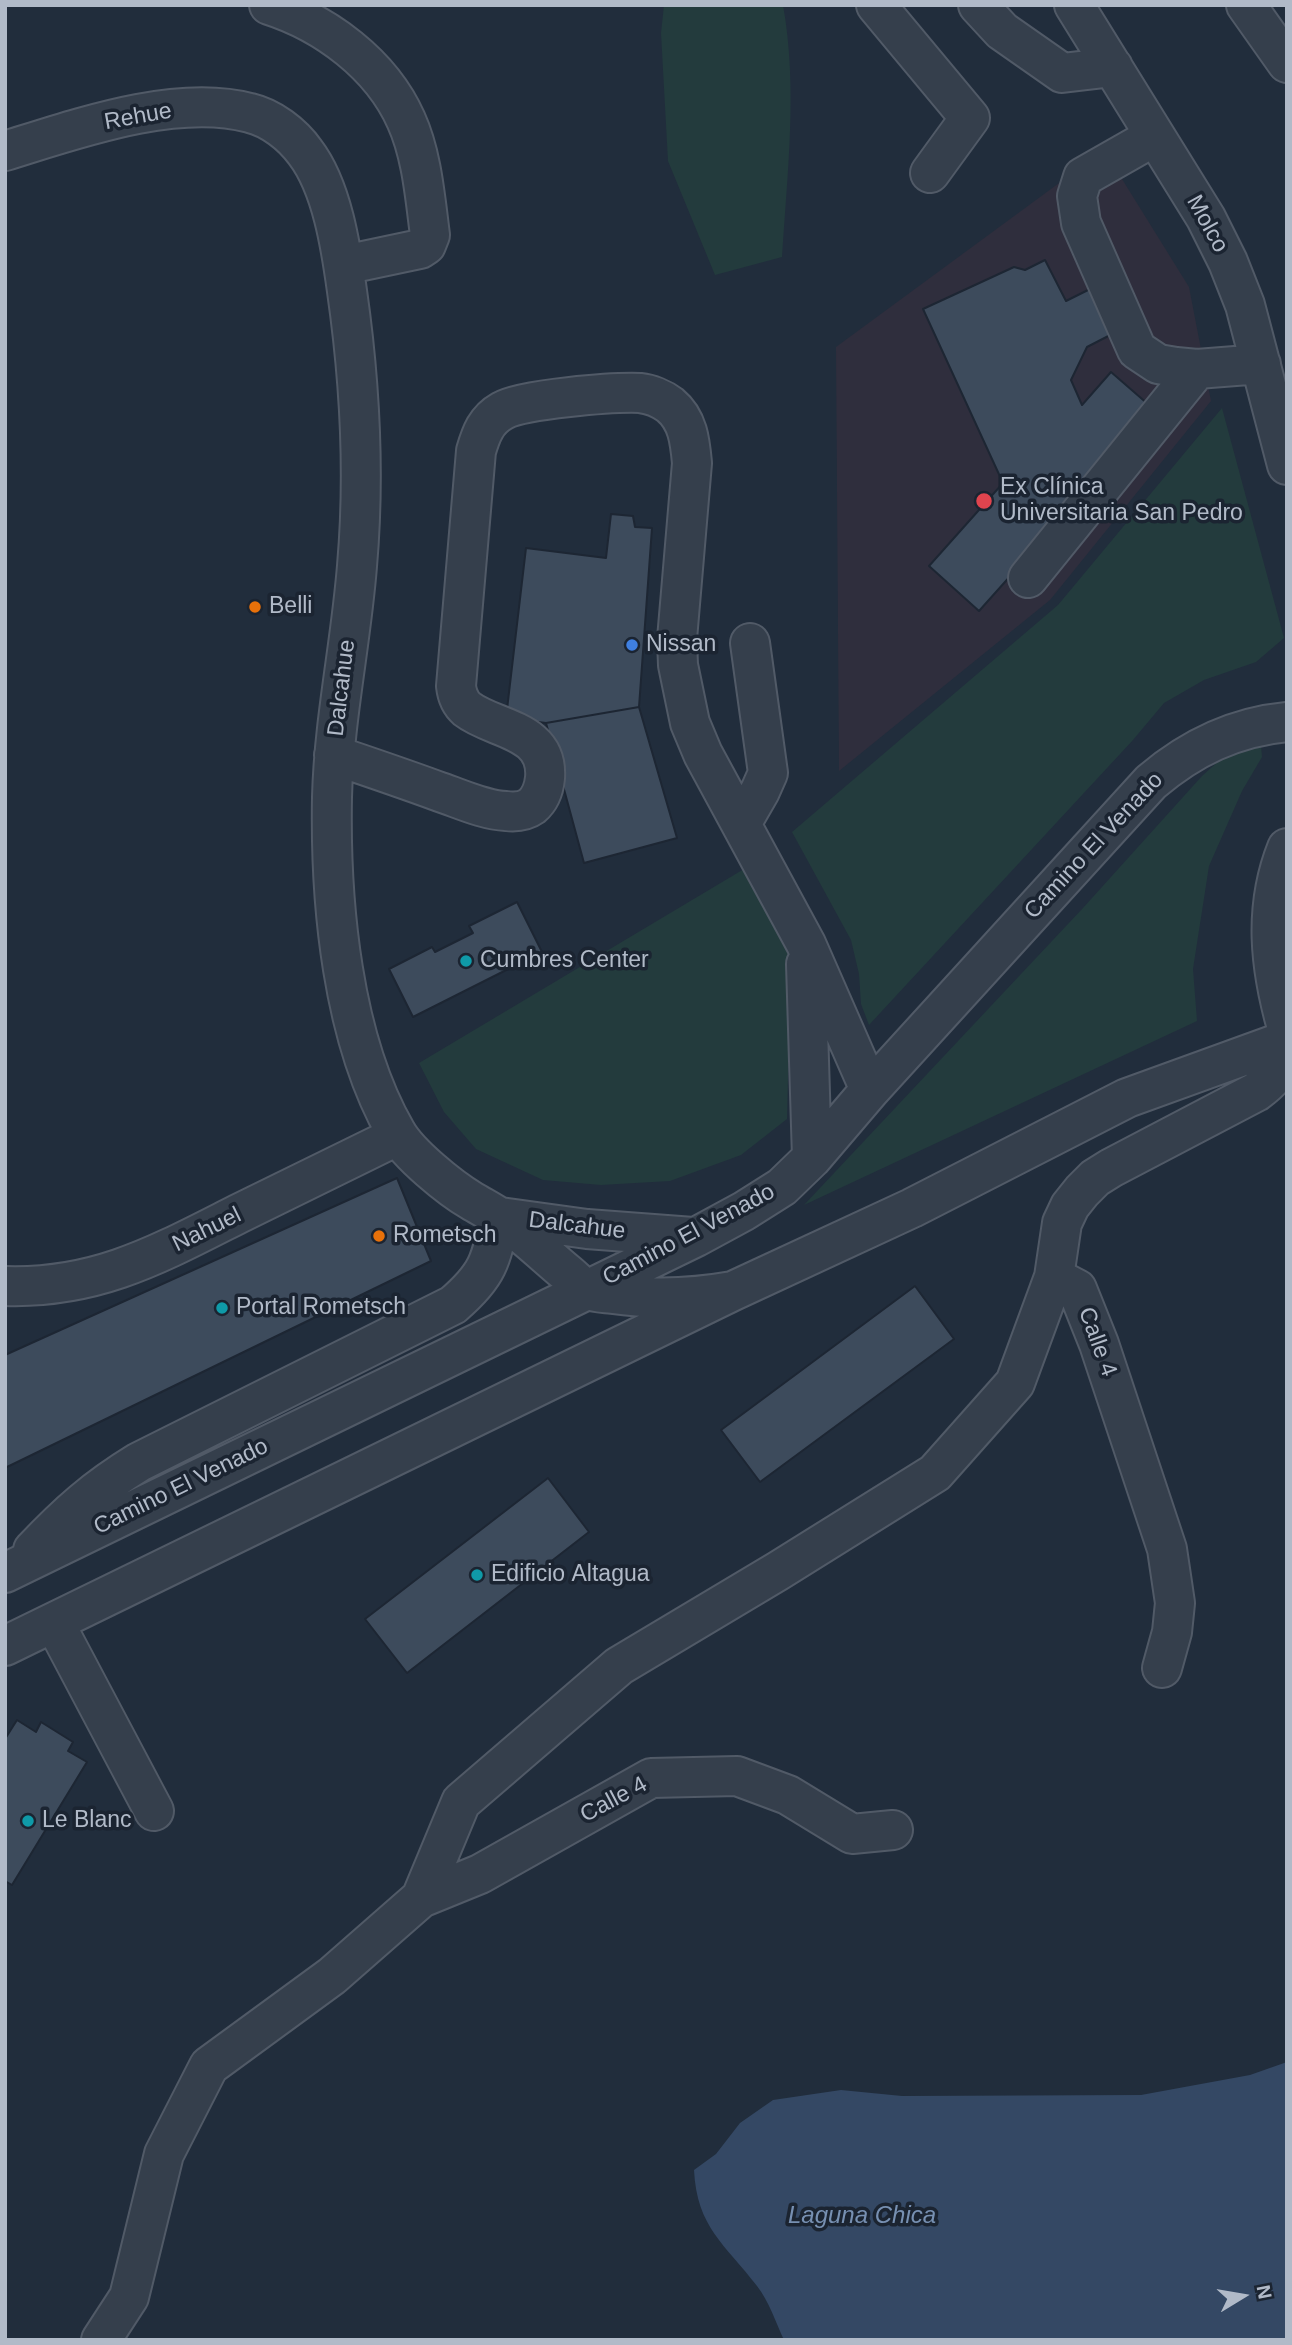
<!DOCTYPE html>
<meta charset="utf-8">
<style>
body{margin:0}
#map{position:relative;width:1292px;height:2345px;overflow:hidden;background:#212d3c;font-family:Arial,sans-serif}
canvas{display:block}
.frame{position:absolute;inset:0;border:7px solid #b1bac8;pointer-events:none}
.north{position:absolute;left:1208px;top:2261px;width:70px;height:70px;-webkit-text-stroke:5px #1b2431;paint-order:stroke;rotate:79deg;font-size:19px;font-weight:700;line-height:28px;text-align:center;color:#b1bac8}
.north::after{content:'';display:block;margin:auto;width:24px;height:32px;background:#b1bac8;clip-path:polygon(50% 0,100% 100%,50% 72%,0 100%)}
</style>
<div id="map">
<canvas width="1292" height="2345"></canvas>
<div class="frame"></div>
<div class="north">N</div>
</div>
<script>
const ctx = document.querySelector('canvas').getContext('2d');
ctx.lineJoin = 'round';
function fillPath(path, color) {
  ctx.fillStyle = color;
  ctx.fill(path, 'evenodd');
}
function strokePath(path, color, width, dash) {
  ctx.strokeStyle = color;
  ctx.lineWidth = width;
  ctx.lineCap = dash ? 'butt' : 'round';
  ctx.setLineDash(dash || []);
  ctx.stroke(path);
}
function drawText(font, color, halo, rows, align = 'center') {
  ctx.font = font + ' Arial,sans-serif';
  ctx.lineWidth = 7;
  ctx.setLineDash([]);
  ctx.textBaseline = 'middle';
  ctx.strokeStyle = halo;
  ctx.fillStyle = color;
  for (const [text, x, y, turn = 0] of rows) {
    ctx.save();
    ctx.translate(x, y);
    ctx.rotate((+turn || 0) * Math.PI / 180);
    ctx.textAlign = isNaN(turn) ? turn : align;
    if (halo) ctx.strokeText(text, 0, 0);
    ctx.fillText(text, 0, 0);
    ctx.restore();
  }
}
fillPath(new Path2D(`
 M1104 150 1189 287 1211 401 1050 600 839 771 836 347Z`), '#2f2e3d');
fillPath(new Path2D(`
 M664 5H783C798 88 787 174 782 257L715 275 668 161 661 33Z
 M1222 408 1284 638 1256 662 1204 680 1164 703 1133 740 869 1025 861 1004 859 974 851 940 792 832 1058 605Z
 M1260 734 1262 757 1242 791 1209 866 1193 969 1197 1021 804 1205 1083 908 1202 776 1230 751Z
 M744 869 791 957 787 1119 741 1155 670 1181 601 1185 543 1180 476 1149 444 1112 419 1063Z`), '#233b3d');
fillPath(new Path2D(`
 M1287 2062V2340H784C776 2323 769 2301 757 2286 725 2244 697 2228 694 2170L716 2154 740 2123 773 2100 841 2090 902 2096 1141 2095 1250 2075Z`), '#344864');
const building = new Path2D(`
 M1045 260 1066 301 1098 285 1120 330 1087 347 1071 380 1082 405 1111 372 1157 412 979 611 929 566 1003 483 923 309 1014 267 1025 270Z
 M611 514 633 516 635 527 652 528 639 707 546 723 506 718 526 548 606 558Z
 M639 707 677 838 584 863 546 723Z
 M517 902 542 952 413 1017 389 969 432 947 435 952 473 933 469 926Z
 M397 1178 431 1261 5 1468V1355Z
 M915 1286 954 1339 760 1482 721 1430Z
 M548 1478 589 1532 407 1673 365 1619Z
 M17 1720 36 1732 41 1722 73 1742 68 1751 87 1762 12 1885 5 1881V1739Z`);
fillPath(building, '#3d4b5c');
strokePath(building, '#1d2633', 2);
const minor = new Path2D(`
 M269 5C325 23 381 64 406 120 422 155 425 197 430 235L426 245 420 249 344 265
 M876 5 970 118 930 173
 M978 5 1002 31 1062 73 1113 67
 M1074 5 1206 218 1228 262 1245 305 1287 465
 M1246 5 1287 63
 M1155 136 1083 177 1077 196 1081 223 1137 350 1158 364 1176 367 1197 369 1261 364
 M5 151C76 129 176 93 250 113 271 118 292 134 305 152 332 187 341 247 347 291 360 382 365 474 357 566 351 643 334 719 332 797 330 903 342 1038 396 1132 408 1154 450 1188 472 1201 482 1207 492 1212 502 1219 525 1235 546 1256 568 1274 574 1279 581 1287 588 1290 595 1293 606 1293 613 1294 654 1300 693 1298 733 1291
 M1028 578 1197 369
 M334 755C369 767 405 779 440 792 461 799 484 810 506 811 515 812 525 811 532 806 540 799 544 788 545 778 549 729 494 730 467 709 460 703 457 695 456 686L476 451C481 434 486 420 502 411 522 399 614 392 640 393 650 394 662 399 670 405 688 420 690 441 692 463L677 639 678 665 690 723 703 754 806 944 870 1090
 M741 824 760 791 768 773 750 643
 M1287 848C1263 908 1270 968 1287 1028
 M806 964 812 1158
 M500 1217 587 1229 693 1237
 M1054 1277 1077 1289 1099 1344 1167 1549 1175 1603 1172 1632 1162 1668
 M5 1286C97 1289 159 1254 238 1214 291 1188 344 1162 397 1136
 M33 1550C68 1513 95 1489 139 1462L453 1305C488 1275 491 1261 500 1217
 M5 1573 696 1237 744 1211 782 1187 812 1158 870 1090 1151 782C1191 748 1234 727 1287 722
 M54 1622 154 1811
 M5 1646 733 1291 912 1208 1127 1098 1287 1040
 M421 1898 480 1874 651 1778 737 1776 788 1795 852 1834 893 1830
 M101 2340 129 2297 164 2154 209 2066 332 1976 421 1898 461 1802 619 1666 778 1571 935 1473 1015 1383 1054 1277 1062 1223 1070 1206 1082 1191 1095 1178 1111 1168 1256 1092C1271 1081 1279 1072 1287 1055`);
strokePath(minor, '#515a67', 42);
strokePath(minor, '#353f4c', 38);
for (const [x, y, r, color] of [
 [984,501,9,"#e0444e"],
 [255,607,7,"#e8710a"],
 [632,645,7,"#3f7fe0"],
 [466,961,7,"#0f9aa8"],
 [379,1236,7,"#e8710a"],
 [222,1308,7,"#0f9aa8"],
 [477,1575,7,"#0f9aa8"],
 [28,1821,7,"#0f9aa8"]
]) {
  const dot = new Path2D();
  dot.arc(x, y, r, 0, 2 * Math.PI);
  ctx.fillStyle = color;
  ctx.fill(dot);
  strokePath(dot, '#1b2431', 2.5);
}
drawText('23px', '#b1bac8', '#1b2431', [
 ["Rehue",138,117,-10],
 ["Molco",1207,224,61],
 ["Dalcahue",342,688,-83],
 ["Camino El Venado",1094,846,-47],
 ["Dalcahue",577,1226,7],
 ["Nahuel",207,1230,-26],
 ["Camino El Venado",689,1235,-28],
 ["Calle 4",1097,1342,70],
 ["Camino El Venado",181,1487,-26],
 ["Calle 4",614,1800,-28]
]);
drawText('23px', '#b1bac8', '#1b2431', [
 ["Ex Clínica",1000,488],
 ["Universitaria San Pedro",1000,514],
 ["Belli",269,607],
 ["Nissan",646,645],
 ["Cumbres Center",480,961],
 ["Rometsch",393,1236],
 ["Portal Rometsch",236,1308],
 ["Edificio Altagua",491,1575],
 ["Le Blanc",42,1821]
], 'left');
drawText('italic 24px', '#7790b2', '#1b2431', [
 ["Laguna Chica",862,2216]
]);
</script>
